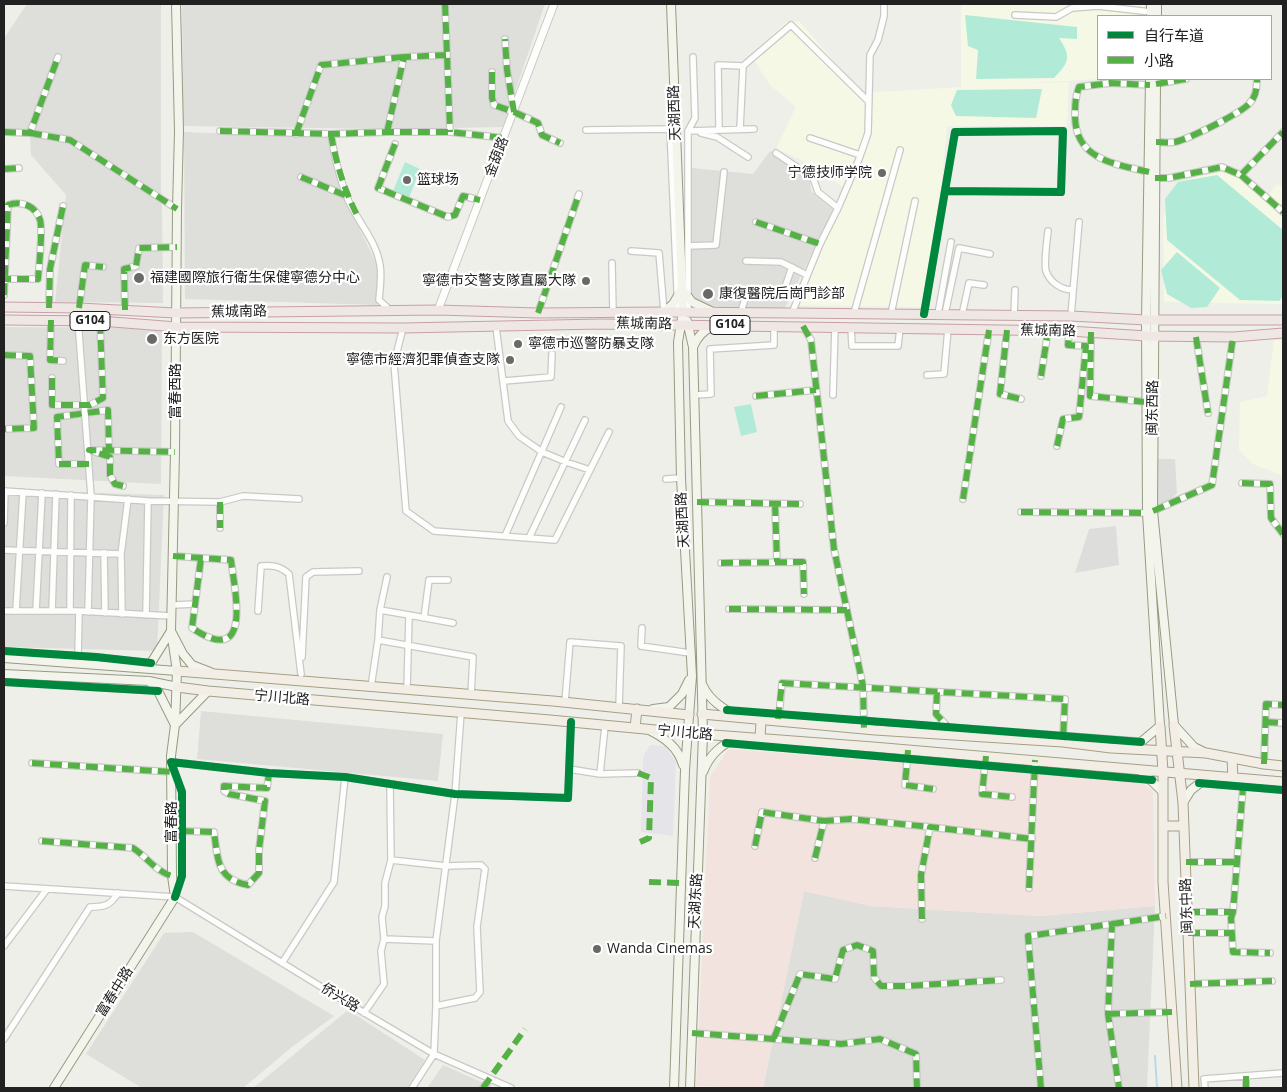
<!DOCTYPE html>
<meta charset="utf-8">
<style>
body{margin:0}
#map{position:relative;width:1287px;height:1092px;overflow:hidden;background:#efefea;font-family:"Open Sans","Noto Sans SC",sans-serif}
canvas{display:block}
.frame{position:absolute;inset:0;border:5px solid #212121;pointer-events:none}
.legend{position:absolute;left:1097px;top:15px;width:175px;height:65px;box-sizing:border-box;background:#fff;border:1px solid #a6a6a6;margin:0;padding:6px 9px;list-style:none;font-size:15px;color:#212121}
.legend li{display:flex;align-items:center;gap:10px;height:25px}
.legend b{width:25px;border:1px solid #a6a6a6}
</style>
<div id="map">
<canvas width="1287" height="1092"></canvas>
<div class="frame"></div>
<ul class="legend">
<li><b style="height:6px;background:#00873e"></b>自行车道</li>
<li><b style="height:6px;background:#55b145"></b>小路</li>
</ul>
</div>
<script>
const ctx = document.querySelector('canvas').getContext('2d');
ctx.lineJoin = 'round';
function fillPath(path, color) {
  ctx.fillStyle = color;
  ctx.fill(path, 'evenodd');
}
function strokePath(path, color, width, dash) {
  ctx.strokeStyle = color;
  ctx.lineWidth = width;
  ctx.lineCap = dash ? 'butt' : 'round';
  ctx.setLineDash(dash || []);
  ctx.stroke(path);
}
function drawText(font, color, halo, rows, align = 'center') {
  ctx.font = font + ' "Open Sans","Noto Sans SC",sans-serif';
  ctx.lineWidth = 4.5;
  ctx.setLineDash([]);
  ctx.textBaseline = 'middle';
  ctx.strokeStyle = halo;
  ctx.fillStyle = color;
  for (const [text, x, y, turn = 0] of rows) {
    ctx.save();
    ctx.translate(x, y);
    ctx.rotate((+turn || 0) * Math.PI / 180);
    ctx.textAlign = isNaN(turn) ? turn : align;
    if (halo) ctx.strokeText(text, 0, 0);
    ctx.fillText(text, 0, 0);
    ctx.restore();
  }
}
fillPath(new Path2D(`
 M27 4H161V194L74 138 4 131V38Z
 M182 4H442L446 130 183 126Z
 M449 4H545L503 127 452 128Z
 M184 132 329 138 345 200 377 264 379 276 377 305 185 299Z
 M30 137 69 143 162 203 163 303 55 302 66 195 31 155Z
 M770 151 810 180 811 191 834 210 785 308 713 309 692 298V168L753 174Z
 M4 327 162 328 161 484 4 476Z
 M4 490 164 495 157 651 4 647Z
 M201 711 443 734 438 781 197 759Z
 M804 891 871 906 1039 916 1155 906 1147 1088H763Z
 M193 932 334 1016 292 1047 243 1088H142L86 1054 164 933Z
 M348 1010 425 1060 407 1088H253Z
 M443 1065 495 1088H427Z`), '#dededb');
fillPath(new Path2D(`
 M729 749 1137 781 1153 790 1155 906 1039 916 871 906 804 891 763 1088 696 1086 710 777Z`), '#f2e3de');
fillPath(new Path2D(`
 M961 4H1144V16H1098V79L1012 84 1069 82 1067 126H947L941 191 925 307 790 305 838 208 845 188 800 159 776 149 796 107 770 85 751 55 785 23 799 21 862 93 961 87Z
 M1222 164 1266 198 1277 184 1283 187V304L1164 302 1163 221 1166 206 1181 184Z
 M1274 340 1283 341V476L1253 464 1239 450 1240 402 1267 396Z`), '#f6f8e6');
fillPath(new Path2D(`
 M1155 459H1175L1177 493 1167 504 1156 505Z
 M1116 526 1119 565 1075 573 1089 529Z`), '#dddddb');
fillPath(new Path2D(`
 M965 15 1077 27V39L1059 38C1071 56 1070 62 1054 78L976 79 978 50 968 46Z
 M1042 89 1036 118 956 116 951 105 957 90Z
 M405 162 420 169 409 198 393 191Z
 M1217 175 1283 230V297L1279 301 1240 300 1167 240 1165 199 1178 182Z
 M1177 252 1220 288 1207 307 1191 308 1167 294 1161 270Z
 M751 404 757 432 741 436 734 407Z`), '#b1ebd8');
fillPath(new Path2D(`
 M650 745 665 746 676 762 673 836 641 832 643 757Z`), '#e5e4e9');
strokePath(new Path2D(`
 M1155 1056 1157 1088`), '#bad8e5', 2);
const minor = new Path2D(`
 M445 4 450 132
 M1015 15 1056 17 1072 8 1098 6 1151 12
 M743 66 791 25 868 101
 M492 72V98L494 105 514 112 507 70 505 39
 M1156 84 1186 79
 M514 112 538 123 542 135 560 143
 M586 130 670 129 678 312
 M719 130 718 65 743 66 740 129
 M220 131 331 134 387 132H450L504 138
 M688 131 695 118 693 57
 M4 132 30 133 58 57
 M387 132 404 57 446 55
 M30 133 70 140 177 209
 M701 133 717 137 748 157
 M296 134 321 65 404 57
 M331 134C334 155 339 175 346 195 355 219 376 239 380 265 382 277 380 288 379 300L390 310
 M810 138 860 155
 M1156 142C1162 142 1169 143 1175 142 1189 139 1239 114 1249 104 1256 97 1257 88 1257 79
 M395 144 378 188 448 217 455 215 463 196 480 200
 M776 153 813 178 818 192 838 208
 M4 169 19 168
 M1149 172C1115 164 1076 160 1075 117 1075 106 1075 98 1079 87L1110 83 1150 85
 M1241 175 1283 212
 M301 177 347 196
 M1155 178H1169L1222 167 1241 175 1283 132
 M756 222 820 244
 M1048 231C1047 239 1044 264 1046 271 1050 283 1062 290 1073 290
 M688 246 716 245 724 172
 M631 251 659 253 664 312
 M746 261 781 262 807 275
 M612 263 613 312
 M4 295 8 205C21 200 36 206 40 220 43 229 39 267 38 279H5
 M49 308 50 269 63 206
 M79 308 85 265 103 267
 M125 310 124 269 136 266 139 248 177 247
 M688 312V131L754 129
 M741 312 746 295 782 296 792 267
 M538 313 579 194
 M792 313 820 244 838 208 859 159 868 133 870 55 878 40 884 16V4
 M854 313 900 150
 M891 314 915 201
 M924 314 955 132 1063 131 1061 192 945 191
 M938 314 951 242
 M945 314 959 248 990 254
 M962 315 969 283 984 285
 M1014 315 1015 290
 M1071 316 1079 222
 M51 320 50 360 63 361
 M78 320 91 496 88 612
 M803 326 811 340 834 549 863 686 864 725
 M496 327 508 421 519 436 542 452 566 462 590 470
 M851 327 852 346H898L900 328
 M403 328 394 363 406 511 434 531 555 540 609 432
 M1007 330 1000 394 1021 399
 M1091 332 1090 396 1146 402
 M1196 337 1208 413
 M4 355 30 356 34 428 4 429
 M927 375 944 374 948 329
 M1041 376 1048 331
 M52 378V405H90L103 398 100 321
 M504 381 551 377 552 354
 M694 395 711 394 710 349 774 345V326
 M833 395 835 327
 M756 396 816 390
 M1057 446 1063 419 1079 417 1086 346 1068 345 1069 331
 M89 464H59L57 417 108 410 109 451
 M666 479 681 478
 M1242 483 1270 484 1271 518 1283 534
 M123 486 115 484 110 475V457L89 450 175 452
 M4 491 148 501 220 502 243 496 299 499
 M963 499 989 330
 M220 502V528
 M697 502 800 504
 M775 504 777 562
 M1153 511 1212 485 1233 337
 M1021 512 1147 513
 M4 523 5 491
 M505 536 561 407
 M529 538 585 420
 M4 550 121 554
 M104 553 105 613
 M173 556 231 560C235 593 253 669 192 628L201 558
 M721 563 803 562 804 594
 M173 605 195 604
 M729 609 847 610
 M380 610 387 577
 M4 611H79L172 616
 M16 611 23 492
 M36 611 42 493
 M52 611 56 494
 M70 611 71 495
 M258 611 261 566C273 565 280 566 289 574L301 674
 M122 614 121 554 128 499
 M146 615 148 501
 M409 615 453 623
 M424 618 429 580H448
 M642 628 641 646 690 653
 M378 640 380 610 409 615 407 690
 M4 651 96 657 151 663
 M78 657 79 611
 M302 657 306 577 313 572 359 571
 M4 682 158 691
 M371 687 378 640 473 657 471 695
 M937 692 936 714 948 727
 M565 702 570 642 621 646 619 707
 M729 711 1136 741
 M779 716 782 683 1065 699 1063 738
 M1266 722 1283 723
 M726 743 1150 780
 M908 750 905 785 933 789
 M32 763 172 772
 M985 763 982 794 1012 797
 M1264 764 1266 704 1283 705
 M569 769 600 774 638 773
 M600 774 605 726
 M1199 783 1283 790
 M182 831 214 832C218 859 216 879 248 885L259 873V850L265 801 229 794 224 791V786L267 788 269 773
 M42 841 133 848C147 857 155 871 172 876
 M755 846 762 812 824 821
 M815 858 824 821 851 819 930 827
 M391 860 446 866 481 865 485 869 477 927 480 992 475 998 436 1006
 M1186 862H1237
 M4 886 175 897 341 999 434 1054 511 1088
 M1029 888 1035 760
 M176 895 182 876V792L171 762 269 773 345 777 455 794 568 798 571 722
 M1188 912H1233L1243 787
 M1233 912 1231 918 1233 952 1270 953
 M922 919 921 875 930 827 1032 839
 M1112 924 1166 916
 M1188 933H1232
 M384 939 436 941
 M4 946 47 889
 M282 963 334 882 345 777
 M1190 984 1272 981
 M364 1013 384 984 381 951 384 939 382 917 385 906V883L391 860 390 785
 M1108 1014 1172 1012
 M692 1033 841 1044 880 1039 916 1054 917 1088
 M774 1038 800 974 835 979 843 950 857 945 873 951 874 977 881 986H907L1001 980
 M4 1039 90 907C104 907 110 906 118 893
 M1246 1076V1088
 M412 1088 434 1054 436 1006V941L455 794 461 713
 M483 1088 490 1079
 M1041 1088 1028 936 1112 924 1108 1014 1119 1088
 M1205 1088 1204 1079 1283 1073`);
const tertiary = new Path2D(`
 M438 310 554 4`);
const secondary = new Path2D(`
 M671 4 683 312 678 342 681 478 692 676 685 770 674 1088
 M1151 16V4
 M1157 16V4
 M1156 79 1153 511 1174 725 1194 747 1204 752
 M682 289 692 302 711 311
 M664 312 673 304 682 289
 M687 321 693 347 703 734 690 1088
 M693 347C698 336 703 331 713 326
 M4 658 177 671
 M152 668 151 663 171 631 183 654 192 665 210 672
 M4 674 149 681 177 687
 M149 681 158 691 175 725 208 691
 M703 686C710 701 724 709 738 717
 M653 709 669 707 682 694 689 680
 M649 730C665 738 678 747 683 765
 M1121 747 1141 742 1160 726 1147 513 1146 320 1150 79
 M1140 770 1162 791
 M703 772C710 754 721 745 738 737
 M1183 803 1191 790 1209 776
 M54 1088 175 897 172 876 171 756 175 725 177 671 171 631 175 452 177 209 179 131 176 4`);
const primary = new Path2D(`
 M177 671 553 701 689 715
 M177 687 208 691 550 720 687 733 873 747 1283 782
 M702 714 875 730 1063 742 1111 748 1206 753 1264 764 1283 766
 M1174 725 1183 803 1194 1088
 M1160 726 1163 772V882L1177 1088
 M635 728 637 709
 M760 739 761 720
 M1232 759 1233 779
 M1163 826H1184`);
const trunk = new Path2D(`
 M4 307 79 308 176 313 438 310 538 313 664 312 792 313 1071 316 1146 320H1283
 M4 320 100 321 177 327 403 328 601 324 1069 331 1147 336 1233 337 1283 333`);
strokePath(minor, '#c8c8c6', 8);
strokePath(tertiary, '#c8c8c6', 9);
strokePath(secondary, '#969b80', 10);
strokePath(primary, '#a69f85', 11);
strokePath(trunk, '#c79fa6', 11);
strokePath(minor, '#fdfdfc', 5.5);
strokePath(tertiary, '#fdfdfc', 7);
strokePath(secondary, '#f3f5ec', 8);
strokePath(primary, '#f2eee6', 9);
strokePath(trunk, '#efe7e3', 9);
strokePath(new Path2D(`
 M445 4 450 132
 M492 72V98L494 105 514 112 507 70 505 39
 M1156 84 1186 79
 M514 112 538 123 542 135 560 143
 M220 131 331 134 387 132H450L504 138
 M4 132 30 133 58 57
 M387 132 404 57 446 55
 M30 133 70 140 177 209
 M296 134 321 65 404 57
 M331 134C336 164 345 192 359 219
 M1156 142C1162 142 1169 143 1175 142 1189 139 1239 114 1249 104 1256 97 1257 88 1257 79
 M395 144 378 188 448 217 455 215 463 196 480 200
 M4 169 19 168
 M1149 172C1115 164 1076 160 1075 117 1075 106 1075 98 1079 87L1110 83 1150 85
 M1241 175 1283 212
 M301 177 347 196
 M1155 178H1169L1222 167 1241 175 1283 132
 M756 222 820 244
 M4 295 8 205C21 200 36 206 40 220 43 229 39 267 38 279H5
 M49 308 50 269 63 206
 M79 308 85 265 103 267
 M125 310 124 269 136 266 139 248 177 247
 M538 313 579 194
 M51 320 50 360 63 361
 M803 326 811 340 834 549 863 686 864 729
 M1007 330 1000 394 1021 399
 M1091 332 1090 396 1146 402
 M1196 337 1208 413
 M4 355 30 356 34 428 4 429
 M1041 376 1048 331
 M52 378V405H90L103 398 100 321
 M756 396 816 390
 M1057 446 1063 419 1079 417 1086 346 1068 345 1069 331
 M89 464H59L57 417 108 410 109 451
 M1242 483 1270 484 1271 518 1283 534
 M123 486 115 484 110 475V457L89 450 175 452
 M963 499 989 330
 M220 502V528
 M697 502 800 504
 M775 504 777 562
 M1153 511 1212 485 1233 337
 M1021 512 1147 513
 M173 556 231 560C235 593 253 669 192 628L201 558
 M721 563 803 562 804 594
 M729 609 847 610
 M937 692 936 714 948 727
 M778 719 782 683 1065 699 1063 740
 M1266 722 1283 723
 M908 750 905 785 933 789
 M986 756 982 794 1012 797
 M32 763 172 772
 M1264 764 1266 704 1283 705
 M638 773 651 778 649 838 640 842
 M182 831 214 832C218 859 216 879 248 885L259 873V850L265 801 229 794 224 791V786L267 788 269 773
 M42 841 133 848C147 857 155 871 172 876
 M755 846 762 812 824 821
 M815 858 824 821 851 819 930 827
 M1186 862H1237
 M649 882 681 883
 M1029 888 1035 760
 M1188 912H1233L1243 787
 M1233 912 1231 918 1233 952 1270 953
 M922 919 921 875 930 827 1032 839
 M1112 924 1166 916
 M1188 933H1232
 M1190 984 1272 981
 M1108 1014 1172 1012
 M692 1033 841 1044 880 1039 916 1054 917 1088
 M774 1038 800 974 835 979 843 950 857 945 873 951 874 977 881 986H907L1001 980
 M1246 1076V1088
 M483 1088 525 1029
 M1041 1088 1028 936 1112 924 1108 1014 1119 1088`), '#55b145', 6, [12, 6]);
strokePath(new Path2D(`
 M924 314 955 132 1063 131 1061 192 945 191
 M4 651 96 657 151 663
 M4 682 158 691
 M727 710 1141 742
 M726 743 1152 780
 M1199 783 1283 790
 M175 897 182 876V792L171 762 269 773 345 777 455 794 568 798 571 722`), '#00873e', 8);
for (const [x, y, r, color] of [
 [882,173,5,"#696967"],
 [407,180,5,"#696967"],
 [139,278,6,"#696967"],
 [586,281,5,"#696967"],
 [708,294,6,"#696967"],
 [152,339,6,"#696967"],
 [518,344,5,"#696967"],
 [510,360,5,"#696967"],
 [597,949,5,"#696967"]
]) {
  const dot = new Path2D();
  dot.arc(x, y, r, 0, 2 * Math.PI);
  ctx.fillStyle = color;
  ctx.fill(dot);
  strokePath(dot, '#fff', 2);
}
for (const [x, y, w] of [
 [90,321,40],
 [730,325,40]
]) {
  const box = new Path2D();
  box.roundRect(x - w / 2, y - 9.5, w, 19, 4);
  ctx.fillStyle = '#fff';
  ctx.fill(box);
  strokePath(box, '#212121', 1);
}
drawText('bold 12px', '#212121', null, [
 ["G104",90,321],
 ["G104",730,325]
]);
drawText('14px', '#212121', '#fff', [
 ["天湖西路",675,113,-92],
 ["金葫路",497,157,-69],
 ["蕉城南路",239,312,-1],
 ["蕉城南路",644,324,1],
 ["蕉城南路",1048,331,1],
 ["富春西路",176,391,-90],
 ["闽东西路",1153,408,-89],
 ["天湖西路",683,520,-93],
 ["宁川北路",282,698,5],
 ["宁川北路",685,733,5],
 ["富春路",172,822,-90],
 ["天湖东路",696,901,-87],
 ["闽东中路",1187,906,-92],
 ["富春中路",115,992,-58],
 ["侨兴路",340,998,31]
]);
drawText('14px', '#212121', '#fff', [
 ["宁德技师学院",872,173,"right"],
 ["篮球场",417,180],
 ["福建國際旅行衛生保健寧德分中心",150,278],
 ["寧德市交警支隊直屬大隊",576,281,"right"],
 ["康復醫院后崗門診部",719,294],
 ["东方医院",163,339],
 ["寧德市巡警防暴支隊",528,344],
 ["寧德市經濟犯罪偵查支隊",500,360,"right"],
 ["Wanda Cinemas",607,949]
], 'left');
</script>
